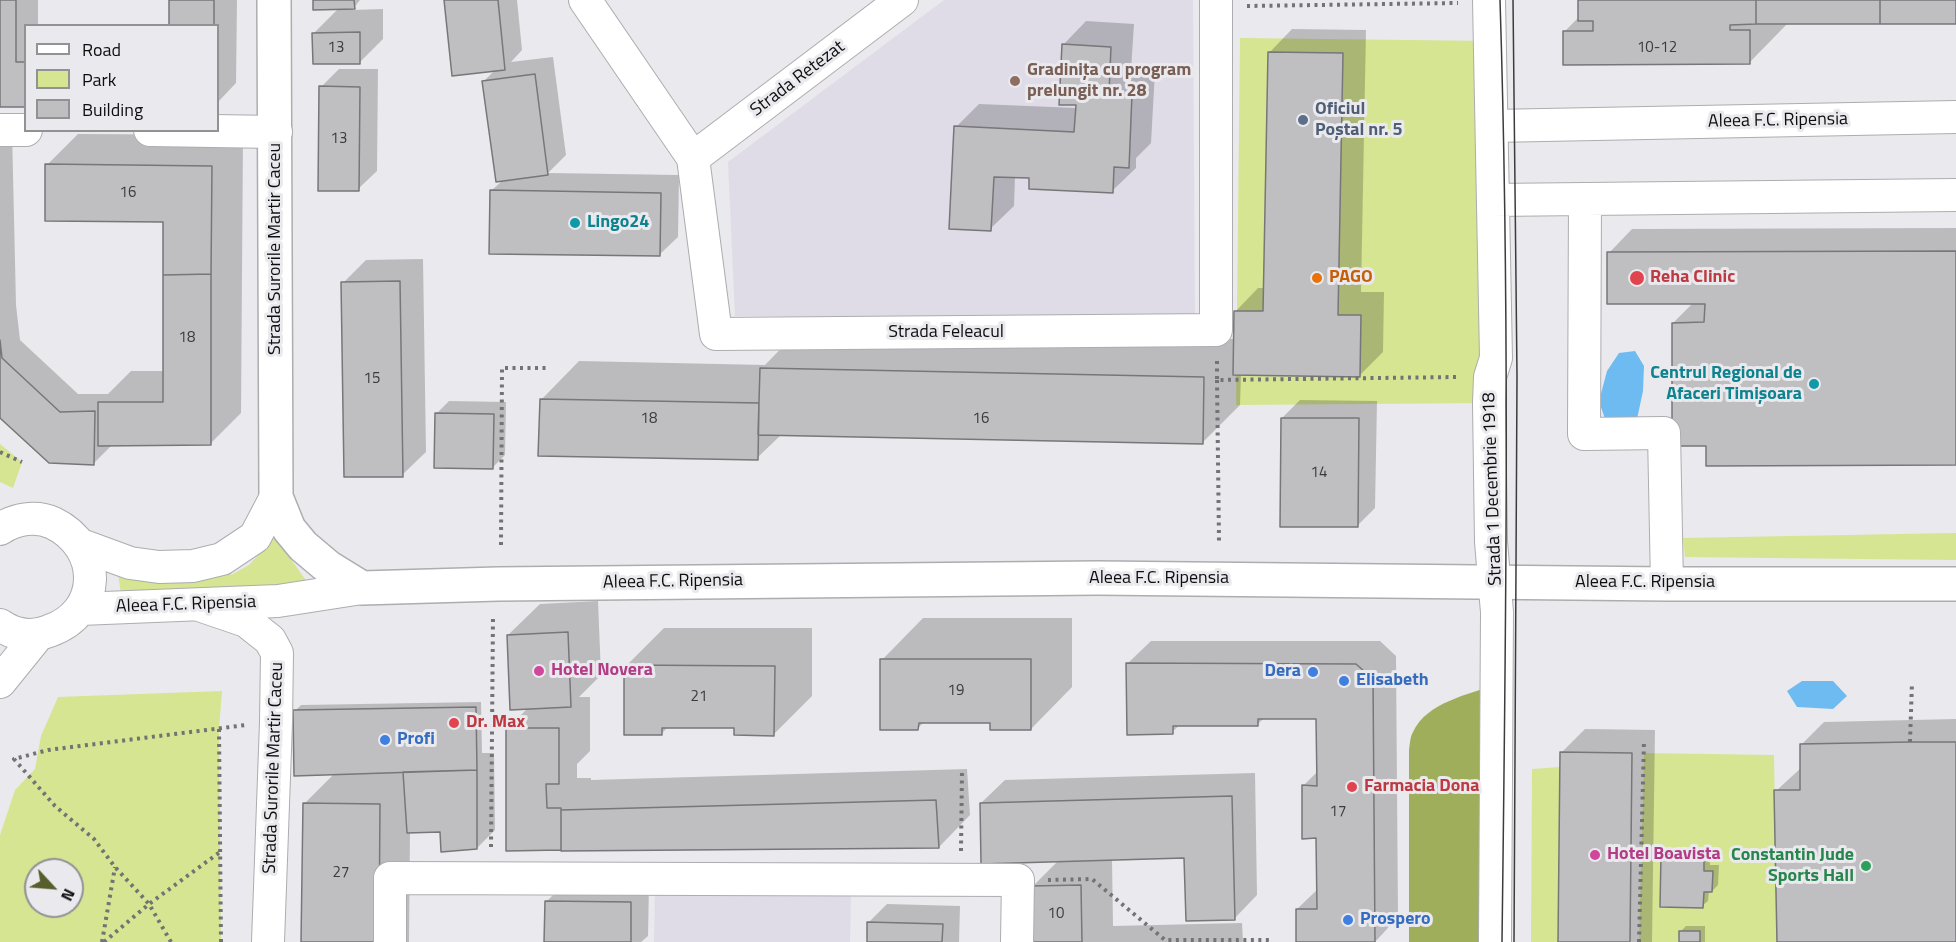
<!DOCTYPE html>
<meta charset="utf-8">
<style>
body{margin:0}
#map{position:relative;width:1956px;height:942px;overflow:hidden;background:#eae9ed;font-family:"Titillium Web",sans-serif}
canvas{display:block}
.legend{position:absolute;left:24px;top:24px;width:195px;height:108px;box-sizing:border-box;background:#eae9ed;border:2px solid #929194;margin:0;padding:8px 10px;list-style:none;font-size:18px;color:#0f0e0f}
.legend li{display:flex;align-items:center;gap:12px;height:30px}
.legend b{width:30px;border:2px solid #929194}
.north{position:absolute;left:24px;top:858px;width:60px;height:60px;box-sizing:border-box;background:#eae9ed;border:2px solid #929194;border-radius:50%;rotate:116deg;font-size:16px;font-weight:700;line-height:24px;text-align:center;color:#0f0e0f}
.north::after{content:'';display:block;margin:auto;width:21px;height:27px;background:#575d2b;clip-path:polygon(50% 0,100% 100%,50% 72%,0 100%)}
</style>
<div id="map">
<canvas width="1956" height="942"></canvas>
<ul class="legend">
<li><b style="height:8px;background:#fff"></b>Road</li>
<li><b style="height:16px;background:#d5e591"></b>Park</li>
<li><b style="height:16px;background:#bfbec1"></b>Building</li>
</ul>
<div class="north">N</div>
</div>
<script>
const ctx = document.querySelector('canvas').getContext('2d');
ctx.lineJoin = 'round';
function fillPath(path, color) {
  ctx.fillStyle = color;
  ctx.fill(path, 'evenodd');
}
function strokePath(path, color, width, dash) {
  ctx.strokeStyle = color;
  ctx.lineWidth = width;
  ctx.lineCap = dash ? 'butt' : 'round';
  ctx.setLineDash(dash || []);
  ctx.stroke(path);
}
function drawText(font, color, halo, rows, align = 'center') {
  ctx.font = font + ' "Titillium Web",sans-serif';
  ctx.lineWidth = 6;
  ctx.setLineDash([]);
  ctx.textBaseline = 'middle';
  ctx.strokeStyle = halo;
  ctx.fillStyle = color;
  for (const [text, x, y, turn = 0] of rows) {
    ctx.save();
    ctx.translate(x, y);
    ctx.rotate((+turn || 0) * Math.PI / 180);
    ctx.textAlign = isNaN(turn) ? turn : align;
    if (halo) ctx.strokeText(text, 0, 0);
    ctx.fillText(text, 0, 0);
    ctx.restore();
  }
}
fillPath(new Path2D(`
 M944 0H1193L1195 318 735 316 728 162Z
 M655 890 851 893 850 942H654Z`), '#dfdce7');
fillPath(new Path2D(`
 M1240 38 1491 41 1489 403 1236 405Z
 M0 444 22 462 13 488 0 482Z
 M1956 533V560L1685 557 1683 538Z
 M275 537 310 586 121 593 117 568 160 581 233 574 249 565Z
 M222 691 219 729 221 942H0V835L15 790 35 769 41 736 58 697ZM36 870H72V906H36Z
 M1644 753 1774 755 1777 942H1639Z
 M1560 767 1558 942H1531L1532 769Z`), '#d5e591');
fillPath(new Path2D(`
 M1497 684 1495 942H1409V750C1410 744 1410 737 1413 732 1427 702 1468 695 1497 684Z`), '#9fae5a');
fillPath(new Path2D(`
 M1635 351 1644 366 1643 391 1637 419 1607 425 1599 401 1607 371 1619 353Z
 M1802 681H1833L1847 696 1833 709 1797 707 1787 691Z`), '#6ebbf2');
fillPath(new Path2D(`
 M0 0H38V26H26V106H0Z
 M170 0H237L236 83 218 102V26H170Z
 M314 0H360L352 10 383 9V39L360 62 314 33 339 8Z
 M445 0H517L522 50 511 62 553 57 566 155 548 173 679 175 678 237 659 255 491 191 503 180 484 81 496 69Z
 M1579 0H1956V23H1788L1749 63 1565 31 1579 17Z
 M1086 21 1134 24 1131 70 1155 71 1151 143 1136 158V168L1112 191 1031 177 1015 176 1014 206 990 229 956 127 979 104 1077 108 1063 45Z
 M1292 29 1366 30 1361 292H1384L1383 352 1359 376 1241 374 1240 405 1202 443 782 434 757 458 541 400 579 361 765 365 799 330 1235 339V312L1258 288H1265L1269 53Z
 M339 69H378L377 171 358 189 321 87Z
 M0 130H12L16 305 20 340 78 394H108L131 371H165V220L47 165 78 134 243 135 241 413 210 444H113L94 463 0 416Z
 M1956 228V463L1708 445 1673 323 1694 302 1609 253 1632 229Z
 M423 259 426 452 402 475 343 283 366 260Z
 M1300 400 1377 401 1375 508 1357 526 1282 418Z
 M449 401 506 402 505 455 492 468 437 413Z
 M598 601 601 675 579 697H590V751L577 764V778H591V780L967 769 970 815 939 847 508 849 507 729 528 708 508 635 540 604Z
 M923 618H1072V687L1031 729 992 722H924L918 728 882 660Z
 M664 628H812V696L774 734 736 727H668L661 734 626 666Z
 M1151 641H1380L1396 656 1398 917 1375 942H1297V909L1318 889 1317 837 1303 786 1318 771 1317 718 1265 717 1257 725 1181 724 1172 732 1127 664Z
 M481 702 482 753H494L495 830 477 848 441 830 410 832 409 942H303L304 804 335 773 295 711 301 705Z
 M1956 719V942H1778L1776 791 1802 767 1801 745 1824 722Z
 M1585 729 1655 730 1652 942H1559L1561 753Z
 M1255 773 1257 895 1234 919 1186 856 1112 858 1113 926 1242 923 1243 942H1033L1032 887 1059 860 981 803 1005 780Z
 M1669 849H1709L1710 865H1719L1718 885 1712 891 1709 890 1708 901 1702 906 1663 855Z
 M565 883 649 884 648 936 641 942H546L547 901Z
 M887 904 960 906 959 942H868L869 922Z
 M1686 926H1705V942H1680V932Z`), '#0003');
const building = new Path2D(`
 M0 0H16V62H26V107H0Z
 M169 0H214V26H169Z
 M313 0H354L355 9 313 10Z
 M444 0H498L505 70 452 76Z
 M1578 0H1756V24L1730 25V30H1750V64L1563 65V31H1593V21H1578Z
 M1756 0H1880V24H1756Z
 M1880 0H1956V24H1880Z
 M360 32V64H313L312 33Z
 M1062 44 1111 47 1109 93 1132 94 1129 168 1114 167 1113 193 1029 189V178L994 177 991 231 949 229 954 126 1074 132 1076 105H1059Z
 M1268 52 1343 53 1338 315H1361L1360 377 1233 375 1234 311H1263Z
 M535 74 548 175 496 182 482 81Z
 M319 86 360 87 359 191H318Z
 M45 164 212 166 211 274 163 275V222L45 221Z
 M490 190 661 193 660 256 489 254Z
 M1956 251V465L1706 466V446H1672V323L1704 322 1705 304H1607V252Z
 M211 274V445L98 446V402H163V275Z
 M400 281 403 477H344L341 282Z
 M0 340 2 358 60 412 95 411 94 465 49 463 0 418Z
 M760 368 1204 377 1203 444 758 435Z
 M540 399 759 403 758 460 538 456Z
 M435 413 494 414 493 469 434 468Z
 M1281 418H1359L1358 527H1280Z
 M568 632 571 707 510 710 507 635Z
 M880 659H1031V730H990V723H919L918 730H880Z
 M1126 663 1356 664 1373 679 1375 942H1296V909H1317L1316 838 1302 839V785L1317 786 1316 719H1258V726H1173V734L1127 735Z
 M624 665 775 666 774 736 734 735V728H662V735H624Z
 M476 707 477 770 294 776 293 710Z
 M506 728H559V784H546L547 808H561V850L506 851Z
 M1910 742H1956V942H1777L1774 790H1800V744Z
 M1560 752 1632 753 1630 942H1558Z
 M477 770V849L441 852 440 832 407 833 403 772Z
 M1232 796 1235 920 1186 921 1184 858 981 864 980 803Z
 M936 800 939 848 561 851V810Z
 M303 803 380 804 379 942H301Z
 M1661 854H1704V871H1713L1712 892H1704L1703 908 1660 907Z
 M1081 885 1082 942H1032L1031 886Z
 M545 901 631 902V942H544Z
 M867 922 943 924 942 942H867Z
 M1679 931H1700V942H1679Z`);
fillPath(building, '#bfbec1');
strokePath(building, '#777679', 1.5);
const minor = new Path2D(`
 M585 0 693 158 716 334 1216 330V0
 M1489 0 1496 358 1490 377 1489 403 1491 542 1497 612 1495 942
 M1492 126 1956 117
 M0 130H26
 M150 130 276 132
 M693 158 902 0
 M1493 200 1956 195
 M1585 200 1584 434 1664 433 1667 584
 M0 529C15 519 36 515 53 523 103 547 103 613 49 631 39 635 27 636 17 633 11 632 5 628 0 625
 M81 545 130 563 159 567 193 566 222 559 255 537 276 497
 M199 605 246 621 270 640 277 653 276 722 268 942
 M80 609 278 601 362 588
 M0 682 38 635
 M390 942V878L1018 880 1017 942`);
const major = new Path2D(`
 M274 0 276 497 289 529 303 546 328 567 362 588 498 584 1097 578 1667 584H1956`);
strokePath(minor, '#adacaf', 34);
strokePath(major, '#adacaf', 36);
strokePath(new Path2D(`
 M1247 6 1458 3
 M1217 361V380L1458 377
 M1217 380 1219 541
 M0 452 22 462
 M501 545 502 368H546
 M219 729 221 942
 M1910 742 1912 682
 M491 847 493 617
 M961 851 962 771
 M1048 880 1092 879 1165 940H1270
 M102 942 115 867
 M104 942 149 904 220 852
 M171 942 149 904 115 867 94 839 55 806 14 759 48 750 246 725
 M1639 942 1644 740`), '#737274', 4, [3, 4.5]);
strokePath(minor, '#fff', 32);
strokePath(major, '#fff', 33);
strokePath(new Path2D(`
 M1500 0C1510 314 1506 628 1502 942
 M1513 0 1517 376 1514 942`), '#3c3b3d', 1.5);
for (const [x, y, r, color] of [
 [1015,81,6,"#8d6e63"],
 [1303,120,6,"#5c6f8a"],
 [575,223,6,"#0f9aa8"],
 [1317,278,6,"#e8710a"],
 [1637,278,8,"#e0444e"],
 [1814,384,6,"#0f9aa8"],
 [539,671,6,"#d1479c"],
 [1313,672,6,"#3f7fe0"],
 [1344,681,6,"#3f7fe0"],
 [454,723,6,"#e0444e"],
 [385,740,6,"#3f7fe0"],
 [1352,787,6,"#e0444e"],
 [1595,855,6,"#d1479c"],
 [1866,866,6,"#2e9e5b"],
 [1348,920,6,"#3f7fe0"]
]) {
  const dot = new Path2D();
  dot.arc(x, y, r, 0, 2 * Math.PI);
  ctx.fillStyle = color;
  ctx.fill(dot);
  strokePath(dot, '#eae9ed', 2);
}
drawText('15px', '#3b3a3c', null, [
 ["13",336,48],
 ["10-12",1657,48],
 ["13",339,139],
 ["16",128,193],
 ["18",187,338],
 ["15",372,379],
 ["18",649,419],
 ["16",981,419],
 ["14",1319,473],
 ["19",956,691],
 ["21",699,697],
 ["17",1338,812],
 ["27",341,873],
 ["10",1056,914]
]);
drawText('bold 18px', '#785e54', '#eae9ed', [
 ["Gradinița cu program",1027,71],
 ["prelungit nr. 28",1027,92]
], 'left');
drawText('18px', '#0f0e0f', '#eae9ed', [
 ["Strada Retezat",798,79,-37],
 ["Aleea F.C. Ripensia",1778,121,-1],
 ["Strada Surorile Martir Caceu",276,249,-90],
 ["Strada Feleacul",946,333],
 ["Strada 1 Decembrie 1918",1493,489,-92],
 ["Aleea F.C. Ripensia",1159,579],
 ["Aleea F.C. Ripensia",673,582,-1],
 ["Aleea F.C. Ripensia",1645,583],
 ["Aleea F.C. Ripensia",186,605,-2],
 ["Strada Surorile Martir Caceu",274,768,-88]
]);
drawText('bold 18px', '#4e5e75', '#eae9ed', [
 ["Oficiul",1315,110],
 ["Poștal nr. 5",1315,131]
], 'left');
drawText('bold 18px', '#0d838f', '#eae9ed', [
 ["Lingo24",587,223],
 ["Centrul Regional de",1802,374,"right"],
 ["Afaceri Timișoara",1802,395,"right"]
], 'left');
drawText('bold 18px', '#c56008', '#eae9ed', [
 ["PAGO",1329,278]
], 'left');
drawText('bold 18px', '#be3a42', '#eae9ed', [
 ["Reha Clinic",1650,278],
 ["Dr. Max",466,723],
 ["Farmacia Dona",1364,787]
], 'left');
drawText('bold 18px', '#b23c85', '#eae9ed', [
 ["Hotel Novera",551,671],
 ["Hotel Boavista",1607,855]
], 'left');
drawText('bold 18px', '#366cbe', '#eae9ed', [
 ["Dera",1301,672,"right"],
 ["Elisabeth",1356,681],
 ["Profi",397,740],
 ["Prospero",1360,920]
], 'left');
drawText('bold 18px', '#27864d', '#eae9ed', [
 ["Constantin Jude",1854,856],
 ["Sports Hall",1854,877]
], 'right');
</script>
